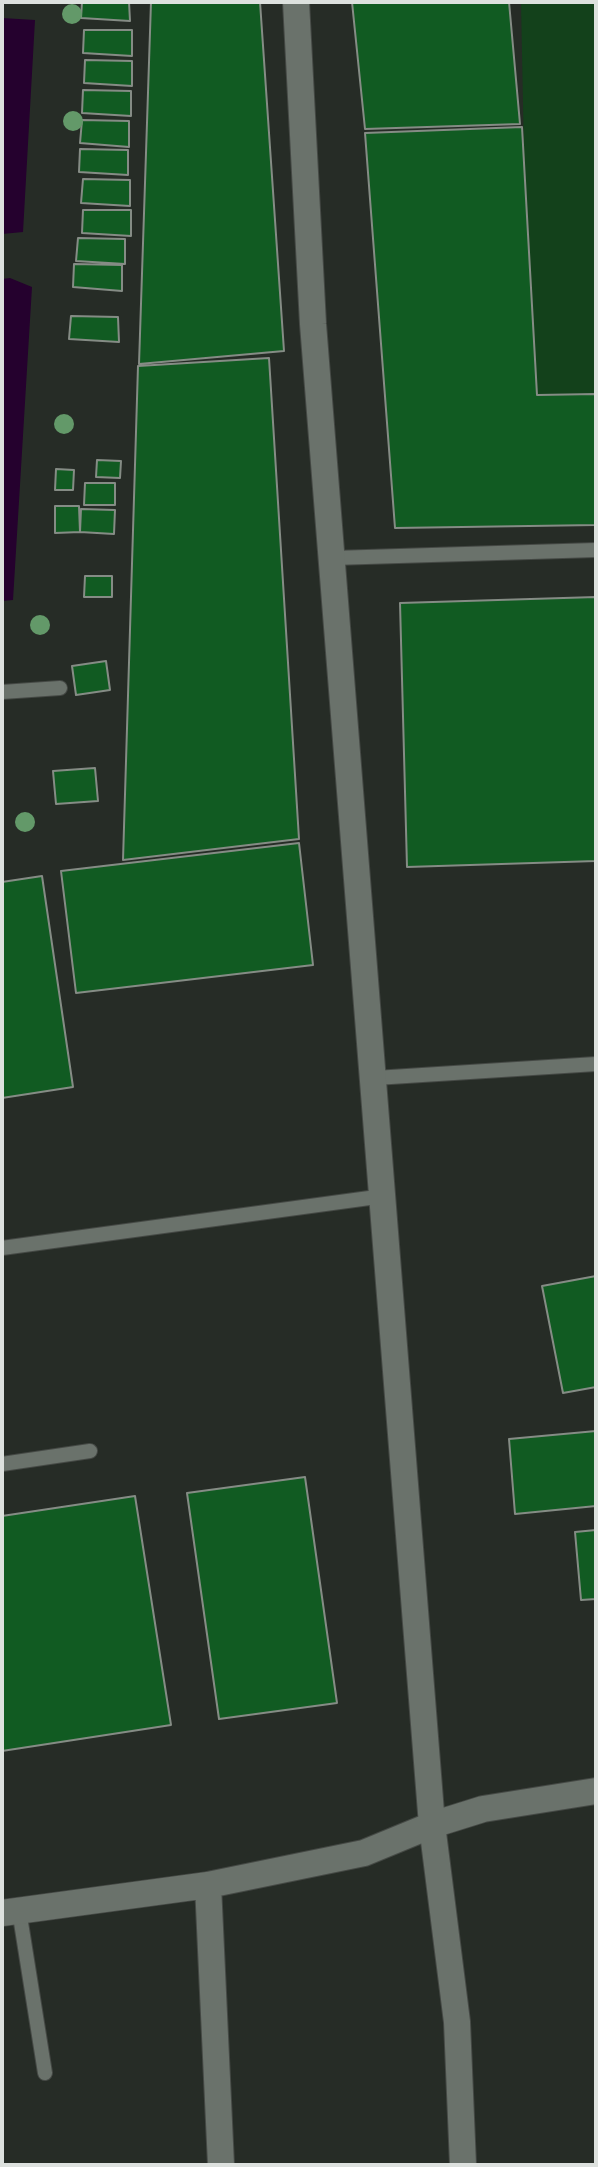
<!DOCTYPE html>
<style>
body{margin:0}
#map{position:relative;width:598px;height:2167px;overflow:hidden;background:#262c26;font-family:Spectral,serif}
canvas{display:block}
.frame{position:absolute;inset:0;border:4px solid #dde1de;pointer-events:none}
</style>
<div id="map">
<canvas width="598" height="2167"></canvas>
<div class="frame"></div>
</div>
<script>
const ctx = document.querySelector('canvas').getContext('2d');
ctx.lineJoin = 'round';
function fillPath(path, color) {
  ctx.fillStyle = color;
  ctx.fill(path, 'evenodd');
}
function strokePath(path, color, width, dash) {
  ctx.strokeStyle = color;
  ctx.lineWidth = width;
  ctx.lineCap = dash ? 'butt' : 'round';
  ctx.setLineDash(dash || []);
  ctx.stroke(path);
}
fillPath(new Path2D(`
 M521 2H596V405L529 407Z`), '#13411b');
fillPath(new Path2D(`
 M2 18 35 20 23 232 2 234Z
 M10 278 32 287 13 600 2 601V279Z`), '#25012e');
const building = new Path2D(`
 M82 2H129L130 21 81 18Z
 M151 2H260L284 351 139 364Z
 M352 2H509L520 124 365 129Z
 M84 30H132V56L83 53Z
 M85 60 132 61V86L84 83Z
 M83 90 131 91V116L82 113Z
 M82 120 129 121V147L80 143Z
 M522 127 537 395 596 394V525L395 528 365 133Z
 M80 149 128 150V175L79 172Z
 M83 179 130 180V206L81 203Z
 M83 210H131V236L82 233Z
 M78 238 125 239V264L76 261Z
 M74 264 122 265V291L73 287Z
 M71 316 118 317 119 342 69 339Z
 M269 358 299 839 123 860 138 366Z
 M97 460 121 461 120 478 96 477Z
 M56 469 74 470 73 490H55Z
 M85 483H115V505H84Z
 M55 506H79L80 532 55 533Z
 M81 509 115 510 114 534 80 532Z
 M85 576H112V597H84Z
 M596 597V861L407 867 400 603Z
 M106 661 110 690 76 695 72 666Z
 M95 768 98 801 56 804 53 771Z
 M299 843 313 965 76 993 61 871Z
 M42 876 73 1087 2 1098V882Z
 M596 1276V1387L563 1393 542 1286Z
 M596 1431V1506L515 1514 509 1439Z
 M305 1477 337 1703 219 1719 187 1493Z
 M135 1496 171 1725 2 1751V1516Z
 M596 1530V1599L581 1600 575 1532Z`);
fillPath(building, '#115b22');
strokePath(building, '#858c85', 2);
const service = new Path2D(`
 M333 558 596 550
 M2 692 60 688
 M375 1078 596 1064
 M2 1248 384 1196
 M2 1464 90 1451
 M19 1910 45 2073`);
const minor = new Path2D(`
 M296 2 313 324 432 1825 457 2022 463 2165
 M208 1885 221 2165
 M2 1913 208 1885 364 1853 432 1825 483 1809 596 1791`);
strokePath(service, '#454945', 16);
strokePath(minor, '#454945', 28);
strokePath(service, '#6a726b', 14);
strokePath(minor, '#6a726b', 26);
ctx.fillStyle = '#639969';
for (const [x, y] of [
 [72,14],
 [73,121],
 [64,424],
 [40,625],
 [25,822]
]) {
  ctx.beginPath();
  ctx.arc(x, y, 10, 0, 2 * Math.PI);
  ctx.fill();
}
</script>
